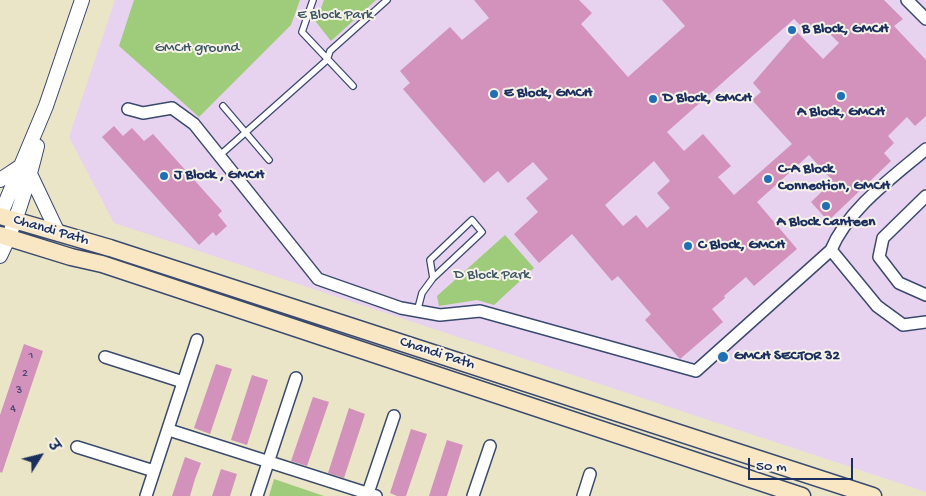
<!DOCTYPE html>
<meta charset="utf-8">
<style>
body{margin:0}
#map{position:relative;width:926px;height:496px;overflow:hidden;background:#ebe5c7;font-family:"Gochi Hand","Playpen Sans Deva",sans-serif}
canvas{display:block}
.north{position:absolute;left:15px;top:431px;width:50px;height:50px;-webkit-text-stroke:4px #f7f3e8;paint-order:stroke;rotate:54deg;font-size:14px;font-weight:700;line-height:20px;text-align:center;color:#1b2f5e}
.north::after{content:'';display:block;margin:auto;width:18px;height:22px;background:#1b2f5e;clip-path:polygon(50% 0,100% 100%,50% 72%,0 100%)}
.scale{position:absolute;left:748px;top:458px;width:105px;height:22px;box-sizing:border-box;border:2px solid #1b2f5e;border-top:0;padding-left:6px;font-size:15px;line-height:18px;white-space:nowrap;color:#1b2f5e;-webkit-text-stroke:4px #f7f3e8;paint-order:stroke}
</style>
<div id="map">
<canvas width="926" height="496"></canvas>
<div class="north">उ</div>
<div class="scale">50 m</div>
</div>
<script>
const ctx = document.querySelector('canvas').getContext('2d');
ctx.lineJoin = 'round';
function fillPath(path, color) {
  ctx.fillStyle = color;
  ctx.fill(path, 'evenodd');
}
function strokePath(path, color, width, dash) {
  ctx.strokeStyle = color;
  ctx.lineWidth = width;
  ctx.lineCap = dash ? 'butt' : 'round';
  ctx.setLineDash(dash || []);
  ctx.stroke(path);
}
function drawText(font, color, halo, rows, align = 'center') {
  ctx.font = font + ' "Gochi Hand",sans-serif';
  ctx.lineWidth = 4;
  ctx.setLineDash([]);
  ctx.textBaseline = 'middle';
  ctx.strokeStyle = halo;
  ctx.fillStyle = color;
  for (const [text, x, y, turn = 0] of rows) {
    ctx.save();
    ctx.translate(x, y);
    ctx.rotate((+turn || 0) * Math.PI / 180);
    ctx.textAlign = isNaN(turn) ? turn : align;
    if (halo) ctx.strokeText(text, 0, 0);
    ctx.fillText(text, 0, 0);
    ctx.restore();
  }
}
fillPath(new Path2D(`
 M115 0H926V492L114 223 69 137Z`), '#e7d2ef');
fillPath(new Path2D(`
 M134 0H300L291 25 199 117 119 46Z
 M324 0H376L331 41 316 22Z
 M505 235 534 268 494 305 477 300 439 306 437 296Z
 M274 479 324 496H269Z`), '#9ecc7a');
fillPath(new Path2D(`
 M474 0H579L592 13 581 24 628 77 685 26 662 0H884L903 19 894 26 926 60V116L915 126 907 117 888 136 894 143 884 153 891 161 828 221 811 202 833 181 809 155 757 202 797 249 754 286 746 277 724 296 725 298 712 309 723 322 680 359 645 320 651 314 618 276 612 281 572 234 539 263 514 234 538 212 526 198 548 179 533 162 508 183 498 171 484 183 403 89 410 83 400 71 450 27 462 40 489 18ZM794 19 807 32 818 22 839 43 823 59 797 32 753 83 761 92 752 100 792 144 734 195 718 177 731 166 703 134 684 151 667 132ZM654 161 670 181 657 193 670 208 647 228 636 215 623 226 605 205Z
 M114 126 123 136 132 128 144 141 153 134 222 211 218 215 227 226 216 236 213 232 199 245 102 137Z
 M24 344 43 351 2 473 0 472V415Z
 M216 364 232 369 210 434 194 428Z
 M252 375 268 380 247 445 231 440Z
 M313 397 329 402 307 466 291 461Z
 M349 408 365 414 344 478 328 473Z
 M411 429 427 434 406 496H397L390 493Z
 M447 440 463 445 447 496H429Z
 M185 457 201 463 195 479 190 496H172Z
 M221 469 237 474 230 496H212Z`), '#d292bb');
const service = new Path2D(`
 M313 0 302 32 353 86
 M223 106 269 160
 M219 156 327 60 330 51 387 0
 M417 312 422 293 433 278 482 232 472 220 430 260 433 278`);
const minor = new Path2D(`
 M907 0 926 19
 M128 109 143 113 172 108 194 124 318 279 401 308 440 315 480 311 696 371 831 250C848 209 893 177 926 149
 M926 196 883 238 879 257 899 283 926 295
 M831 250 877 306 903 325 926 322
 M105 357 183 382
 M169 430 376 496
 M77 447 154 471
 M146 496 197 340
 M257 496 296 378
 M367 496 394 416
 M473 496 490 446
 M583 496 590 474`);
const tertiary = new Path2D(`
 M30 174 58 233
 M0 180 21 166
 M0 216 46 106 82 0
 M0 256C17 221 28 183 37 146`);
const secondary = new Path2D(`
 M0 216 110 248 873 496
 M0 235 71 257 102 264 802 496`);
strokePath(service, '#3a4a6e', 8);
strokePath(minor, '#3a4a6e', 14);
strokePath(tertiary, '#3a4a6e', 16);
strokePath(secondary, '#3a4a6e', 19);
strokePath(service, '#fff', 5.5);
strokePath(minor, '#fff', 11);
strokePath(tertiary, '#fff', 14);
strokePath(secondary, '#f9e7c3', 16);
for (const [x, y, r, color] of [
 [792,30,5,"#1f6fb2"],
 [494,94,5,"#1f6fb2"],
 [841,96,5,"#1f6fb2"],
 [653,99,5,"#1f6fb2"],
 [164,176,5,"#1f6fb2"],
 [768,179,5,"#1f6fb2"],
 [826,206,5,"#1f6fb2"],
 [688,246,5,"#1f6fb2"],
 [723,357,6,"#1f6fb2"]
]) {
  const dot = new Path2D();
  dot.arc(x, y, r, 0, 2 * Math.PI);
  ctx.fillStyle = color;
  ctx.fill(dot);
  strokePath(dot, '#f7f3e8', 2);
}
drawText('12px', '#494875', null, [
 ["1",31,356],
 ["2",25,374],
 ["3",19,391],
 ["4",13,409]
]);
drawText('15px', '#3c5665', '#f7f3e8', [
 ["E Block Park",335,16],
 ["GMCH ground",197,49],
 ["D Block Park",492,276]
]);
drawText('bold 15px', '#1b2f5e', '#f7f3e8', [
 ["B Block, GMCH",802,30],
 ["E Block, GMCH",504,94],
 ["D Block, GMCH",663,99],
 ["A Block, GMCH",841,113,"center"],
 ["C-A Block",778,170],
 ["Connection, GMCH",778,187],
 ["J Block , GMCH",174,176],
 ["A Block Canteen",826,223,"center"],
 ["C Block, GMCH",698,246],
 ["GMCH SECTOR 32",734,357]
], 'left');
drawText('15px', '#1b2f5e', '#f7f3e8', [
 ["Chandi Path",51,231,16],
 ["Chandi Path",437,354,18]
]);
</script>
